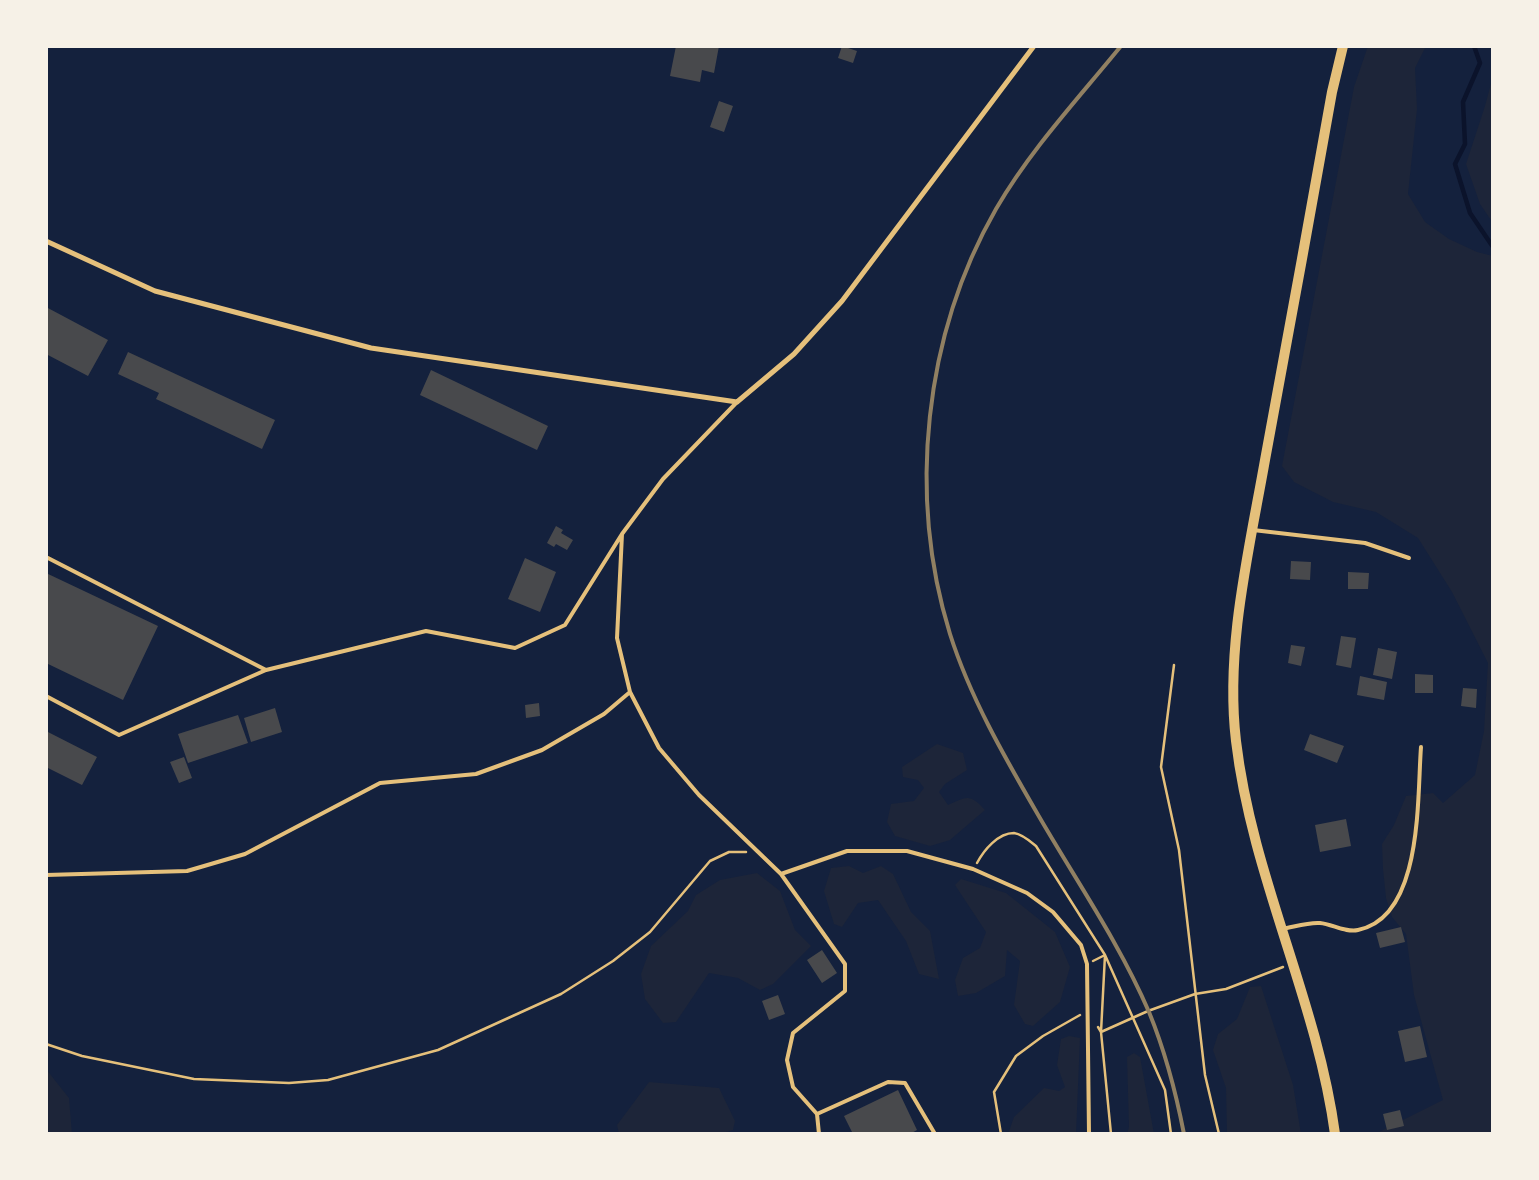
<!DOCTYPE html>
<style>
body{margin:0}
#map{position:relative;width:1539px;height:1180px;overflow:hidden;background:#14213d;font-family:"Sofia Sans Condensed",sans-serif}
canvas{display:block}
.frame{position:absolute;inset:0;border:48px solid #f6f1e7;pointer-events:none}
</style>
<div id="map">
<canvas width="1539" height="1180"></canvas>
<div class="frame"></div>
</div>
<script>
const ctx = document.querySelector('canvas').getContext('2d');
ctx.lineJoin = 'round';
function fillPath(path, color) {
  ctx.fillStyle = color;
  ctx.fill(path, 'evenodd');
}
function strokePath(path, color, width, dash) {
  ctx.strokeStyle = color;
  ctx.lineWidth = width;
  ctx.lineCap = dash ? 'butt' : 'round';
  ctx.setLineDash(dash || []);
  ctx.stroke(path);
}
fillPath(new Path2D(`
 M1368 46H1426L1415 68 1417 109 1408 194 1425 222 1449 239 1477 252 1493 256V1134H1375L1443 1100 1414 995 1406 934 1392 917 1386 898 1383 869 1382 844 1394 825 1406 796 1433 793 1443 803 1475 775 1484 731 1488 663 1452 592 1418 538 1376 512 1333 502 1294 482 1282 466 1354 87Z
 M1493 76V223L1480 204 1466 164 1485 106Z
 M937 744 963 753 967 770 945 784 939 792 948 805C967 797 969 793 985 810L950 840 930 846 895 836 887 822 891 804 914 801 924 788 918 780 903 777 902 767Z
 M849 866 863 873 881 866 893 874 911 912 930 931 939 979 919 974 906 941 878 900 858 903 842 927 834 924 824 891 831 868Z
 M757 873 780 891 795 930 811 946 773 984 760 990 738 978 709 973 676 1022 663 1023 645 999 641 974 651 946 688 911 696 895 720 880Z
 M961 879 1006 893 1055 932 1070 967 1060 1002 1033 1026 1025 1024 1014 1005 1020 961 1007 950 1005 976 976 993 958 996 955 980 963 958 980 948 986 932 955 885Z
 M1261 986 1293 1085 1301 1134H1227L1226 1088 1213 1050 1218 1034 1237 1019 1250 987Z
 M1069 1036 1080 1038 1076 1134H1008L1014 1117 1044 1088 1059 1091 1065 1087 1057 1065 1061 1039Z
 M1134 1053 1140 1057 1154 1134H1127L1129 1127 1127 1057Z
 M46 1069 69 1098 72 1134H46Z
 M649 1082 719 1088 735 1121 733 1130 720 1134H619L617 1125Z`), '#1d2539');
strokePath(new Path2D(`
 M1474 46 1480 63 1463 102 1465 144 1455 164 1470 213 1493 247`), '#0b132b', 4.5);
fillPath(new Path2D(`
 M676 46H719L714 73 702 70 700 82 670 76Z
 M842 46 857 51 853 63 838 58Z
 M719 101 733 106 724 132 710 127Z
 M46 307 108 340 88 376 46 354Z
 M128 352 275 420 262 449 156 399 159 393 118 374Z
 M431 370 548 426 537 450 420 395Z
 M556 526 563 530 561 533 573 540 567 550 556 544 554 547 547 543Z
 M525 558 556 572 540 612 508 599Z
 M1291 561 1311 562 1310 580 1290 579Z
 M1348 572 1369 573 1368 589H1348Z
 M46 573 158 626 123 700 46 663Z
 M1341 636 1356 638 1351 668 1336 665Z
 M1291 645 1305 647 1301 666 1288 663Z
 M1378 648 1397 652 1392 679 1373 675Z
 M1415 674 1433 675V693H1415Z
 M1360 676 1387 682 1384 700 1357 695Z
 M1463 688 1477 689 1476 708 1461 706Z
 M539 703 540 716 526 718 525 705Z
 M275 708 282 732 251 742 244 718Z
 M238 715 248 743 188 763 178 734Z
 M46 731 97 757 82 785 46 767Z
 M1310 734 1344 746 1337 763 1304 750Z
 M184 757 192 778 179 783 170 762Z
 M1346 819 1351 846 1320 852 1315 825Z
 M1401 927 1405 942 1380 948 1376 933Z
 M822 950 837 973 822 983 807 960Z
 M778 995 785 1014 769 1020 762 1001Z
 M1420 1026 1427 1057 1405 1062 1398 1031Z
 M898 1090 917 1130 910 1134H853L844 1116Z
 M1400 1110 1404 1126 1387 1130 1383 1114Z`), '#48494c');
strokePath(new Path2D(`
 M1174 665 1161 767 1179 850 1205 1075 1219 1134
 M977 863C984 850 998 833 1014 833 1022 834 1030 841 1036 846L1105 955 1165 1090 1171 1134
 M1093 961 1105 955 1101 1032 1111 1134
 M1098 1027 1101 1032 1148 1011 1195 994 1226 989 1283 967
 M46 1044 82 1056 194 1079 289 1083 328 1080 438 1050 561 994 613 961 650 932 710 861 729 852H746
 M1001 1134 994 1092 1016 1056 1043 1036 1080 1015`), '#e5c07b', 2.5);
strokePath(new Path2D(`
 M1253 530 1365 543 1409 558
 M622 534 617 638 630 692 659 748 699 795 781 874 845 964V991L793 1033 787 1060 793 1087 817 1114 888 1082 905 1083 935 1134
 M46 557 266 670
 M46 696 119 735 266 670 426 631 515 648 565 625 622 534 663 479 737 402
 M781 874 847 851H907L973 869 1027 893 1053 912 1081 945 1087 964 1089 1134
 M46 875 187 871 245 854 380 783 476 774 542 750 604 714 630 692
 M1282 929C1294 927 1308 922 1320 923 1332 924 1346 933 1358 930 1423 917 1417 799 1421 747
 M817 1114 819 1134`), '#e5c07b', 4);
strokePath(new Path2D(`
 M46 241 155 291 371 348 737 402 794 354 842 301 1034 46`), '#e5c07b', 5);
strokePath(new Path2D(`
 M1335 1134C1317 1000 1252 877 1236 741 1225 648 1249 551 1265 460 1288 337 1310 215 1332 92L1343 46`), '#e5c07b', 10);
strokePath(new Path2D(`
 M1121 46C1077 100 1031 149 996 209 924 335 907 495 950 634 970 697 1004 756 1037 813 1075 879 1119 942 1149 1012 1165 1051 1176 1093 1184 1134`), '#918062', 4);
</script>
